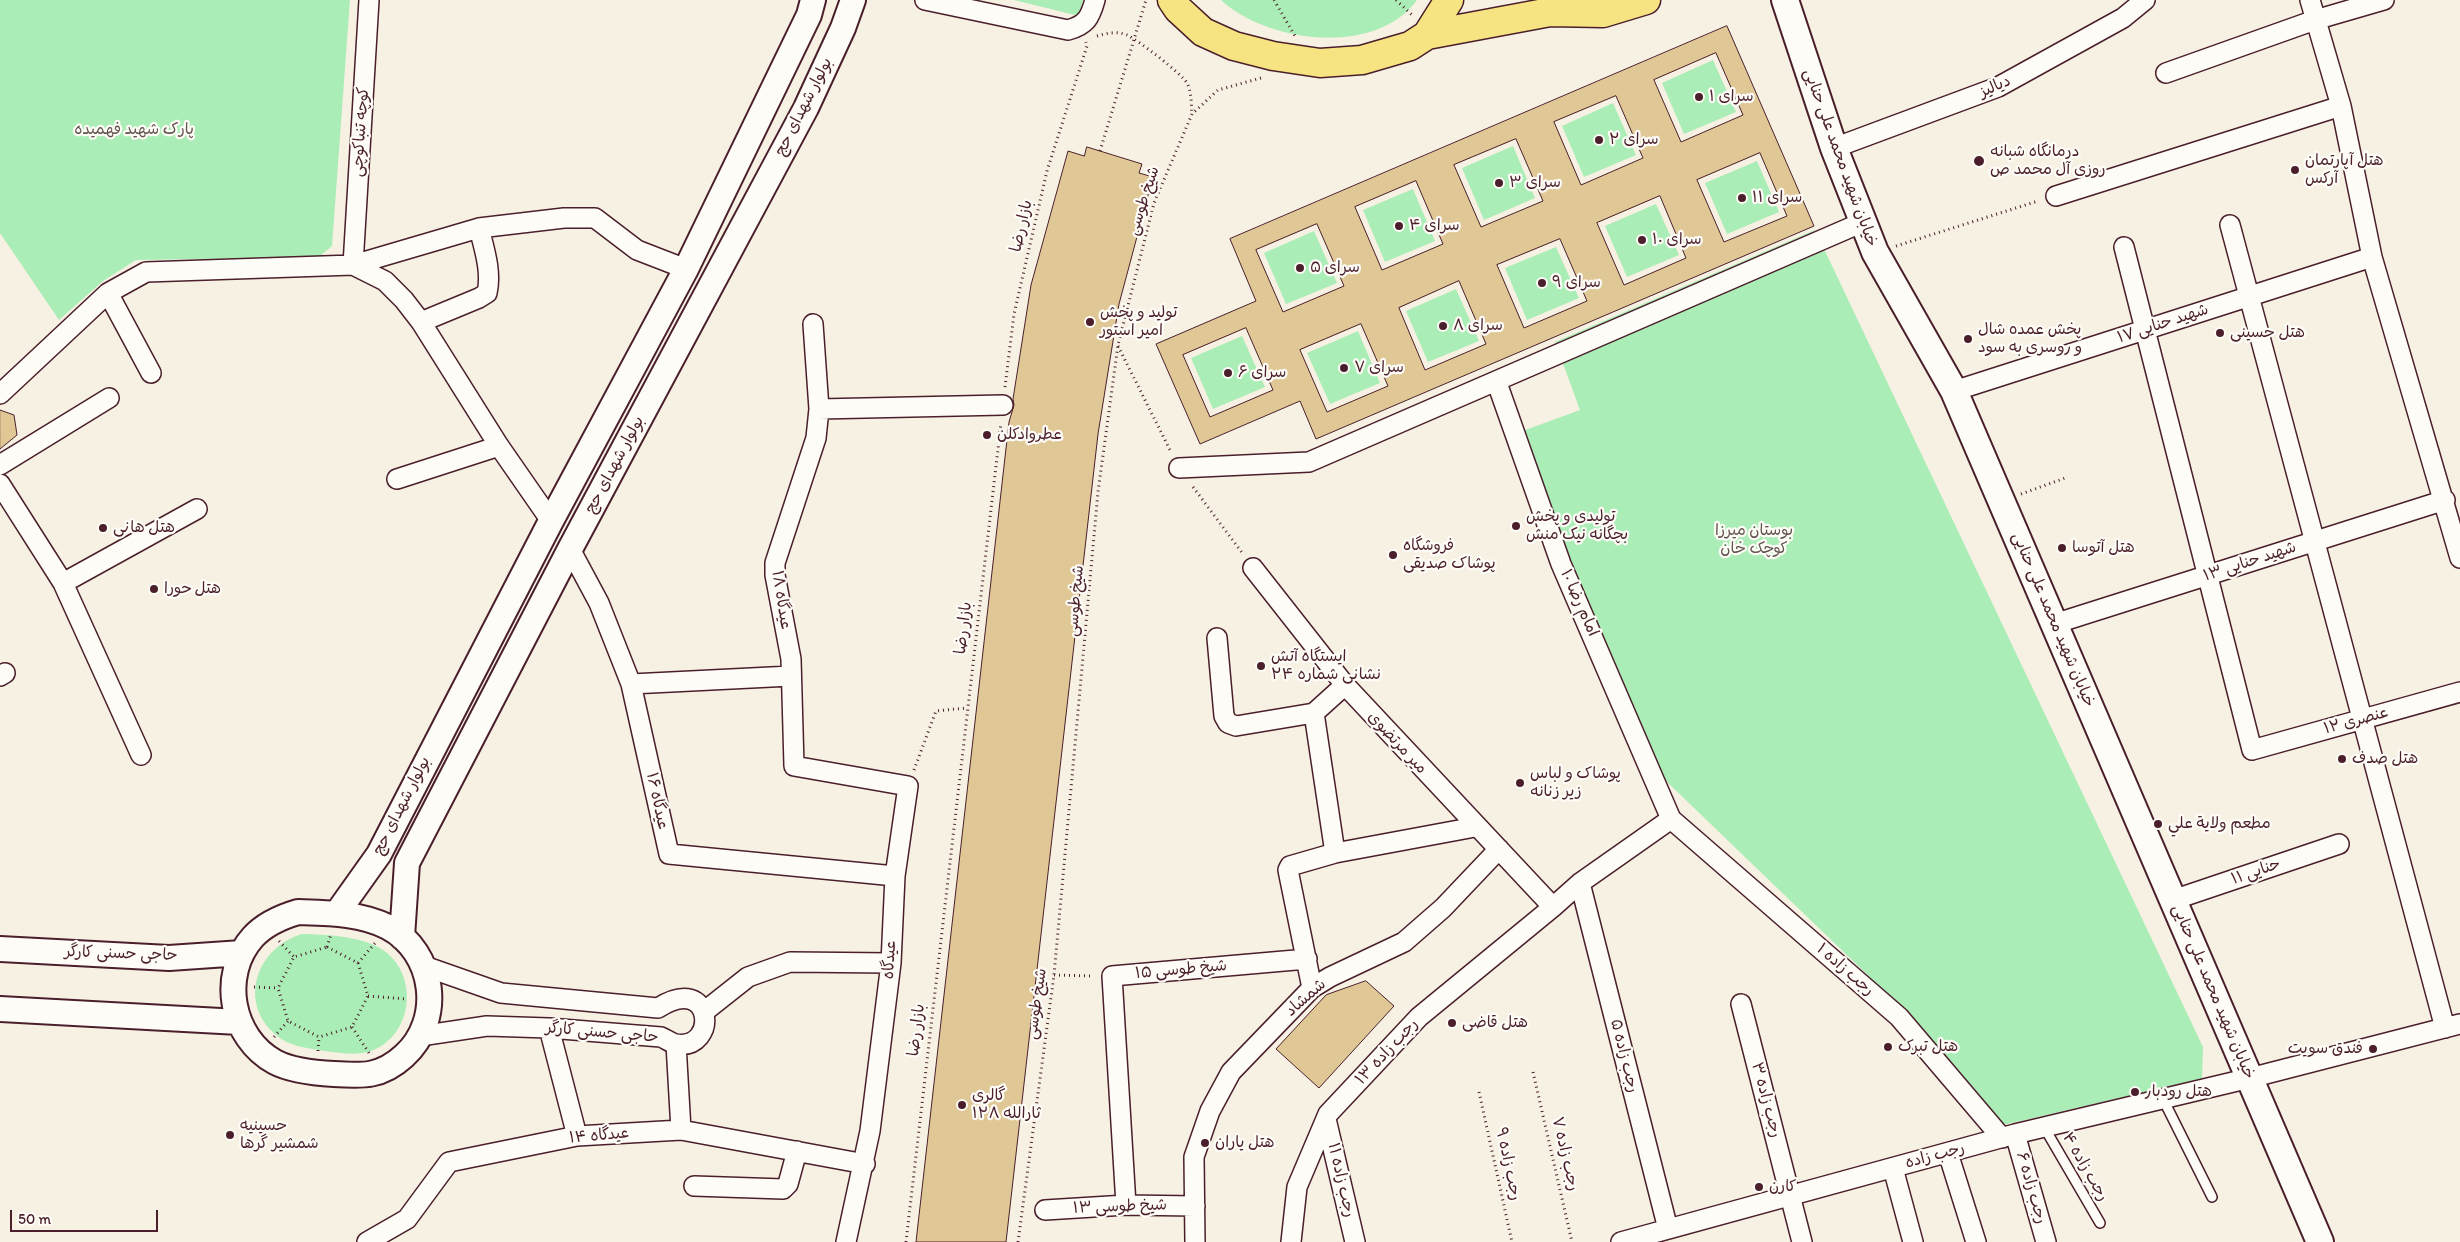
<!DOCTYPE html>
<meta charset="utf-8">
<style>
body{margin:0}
#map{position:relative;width:2460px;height:1242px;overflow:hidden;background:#f7f1e4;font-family:Itim,sans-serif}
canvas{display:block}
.scale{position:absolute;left:10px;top:1210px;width:148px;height:22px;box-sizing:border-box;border:2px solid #4a1f2b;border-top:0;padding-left:6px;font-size:15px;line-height:18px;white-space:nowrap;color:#4a1f2b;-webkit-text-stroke:4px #fdfcf7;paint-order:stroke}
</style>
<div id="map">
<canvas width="2460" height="1242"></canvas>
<div class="scale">50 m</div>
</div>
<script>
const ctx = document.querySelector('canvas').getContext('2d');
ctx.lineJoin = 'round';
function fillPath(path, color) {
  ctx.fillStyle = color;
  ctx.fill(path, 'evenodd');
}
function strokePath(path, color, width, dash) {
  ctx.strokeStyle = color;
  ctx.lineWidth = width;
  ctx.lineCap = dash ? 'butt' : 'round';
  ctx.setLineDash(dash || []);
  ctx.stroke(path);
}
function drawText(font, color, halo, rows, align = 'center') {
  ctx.font = font + ' Itim,"Playpen Sans Arabic",sans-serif';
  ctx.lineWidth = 4.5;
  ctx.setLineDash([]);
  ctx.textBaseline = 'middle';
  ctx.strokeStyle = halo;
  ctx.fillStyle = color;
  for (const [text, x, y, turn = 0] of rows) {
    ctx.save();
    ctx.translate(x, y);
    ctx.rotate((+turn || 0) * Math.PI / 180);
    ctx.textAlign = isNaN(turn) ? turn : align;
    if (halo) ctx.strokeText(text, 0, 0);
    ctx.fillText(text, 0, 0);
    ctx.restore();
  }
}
fillPath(new Path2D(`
 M0 0H350L332 246 319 257 136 260 103 281 59 320 0 233Z
 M1014 0H1083L1079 16Z
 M1221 0H1417C1376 57 1267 43 1221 0Z
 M1713 60 1736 112 1684 134 1662 83Z
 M1613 103 1636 155 1584 177 1562 126Z
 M1513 146 1535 198 1484 220 1462 168Z
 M1757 161 1779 212 1727 234 1705 183Z
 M1413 189 1435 241 1385 262 1363 210Z
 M1656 204 1679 255 1627 277 1605 226Z
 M1815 230 2203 1047 2202 1079 2003 1125 1905 1011 1666 781 1584 621 1506 437 1580 410 1555 342Z
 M1314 231 1337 283 1286 304 1264 253Z
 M1556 247 1579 298 1527 320 1505 268Z
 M1456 289 1479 341 1428 362 1406 311Z
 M1358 331 1380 383 1330 404 1307 353Z
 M1242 336 1265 387 1213 409 1191 358Z
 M302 934C326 935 353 935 376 946 420 967 416 1035 371 1051 357 1056 340 1053 325 1051 308 1048 290 1047 276 1035 237 1002 257 947 302 934Z`), '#abedb6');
const building = new Path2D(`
 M1727 26 1814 226 1316 439 1300 401 1200 444 1156 344 1256 301 1230 239ZM1716 53 1743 115 1681 142 1654 80ZM1616 96 1643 158 1581 185 1554 122ZM1516 139 1543 201 1481 227 1454 165ZM1760 153 1787 216 1724 242 1697 180ZM1416 181 1443 244 1382 270 1355 207ZM1660 196 1686 258 1624 285 1597 223ZM1317 224 1344 286 1283 312 1256 250ZM1560 239 1587 301 1524 328 1497 265ZM1459 281 1486 344 1425 370 1399 308ZM1361 324 1388 386 1327 412 1300 350ZM1246 328 1273 390 1210 417 1183 355Z
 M1087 147 1142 164 1139 173 1153 177 1119 304 1098 434 1006 1242H916L1009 422 1014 405 1013 399 1031 285 1068 151 1084 156Z
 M0 410 14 415 17 435 0 449Z
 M1366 981 1394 1006 1319 1088 1276 1049 1326 995Z`);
fillPath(building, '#e0c796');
strokePath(building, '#4a1f2b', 1);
const service = new Path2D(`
 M2163 1099 2212 1197
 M2044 1127 2100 1223`);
const minor = new Path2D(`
 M925 0 1068 30C1086 25 1090 18 1095 0
 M2310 0 2341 106 2372 257 2460 558
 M2166 73 2315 20 2384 0
 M1834 148 1998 87 2123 18 2145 0
 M2056 196 2341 106
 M2230 225 2445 1028
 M2124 247 2252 750 2460 692
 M353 265 385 281 404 300 421 322 499 446 551 521
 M353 265 369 0
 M108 293 151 373
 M421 322 479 298 487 293C492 272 484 248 479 228L564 218H595L637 250 686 269
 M813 324 819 409 816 438 775 563V575L791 659 794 766 908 786 895 876 891 963 870 1131 846 1242
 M1497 383 1561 564 1671 819 1899 1017 2002 1138
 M1954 391 2372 257
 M0 394 108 293 146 272 353 265 479 228
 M819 409 1003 405
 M0 465 109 398
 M1179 468 1309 462 1863 222
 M397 479 499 446
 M0 484 63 583 141 755
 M570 549 599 603 631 684 669 854 895 876
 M1253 568 1345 685 1553 907
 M63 583 197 509
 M2054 624 2445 500
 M1217 638 1224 716 1228 723 1236 726 1314 713 1345 685
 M0 676 5 673
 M631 684 791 676
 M1314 713 1335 853
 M1580 883 1668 1229
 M2173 900 2339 844
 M1312 988 1288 870 1290 866 1335 853 1475 827
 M1741 1004 1802 1242
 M705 1011 748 977 790 962 891 963
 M549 1028 577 1136
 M420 1036 487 1026 549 1028 661 1037C666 1039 671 1043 676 1044 719 1051 714 972 658 1008L501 993 424 966
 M676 1044 681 1130
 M1326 1119 1355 1242
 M2015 1134 2046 1242
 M1948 1153 1976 1242
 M1893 1168 1913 1242
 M694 1186 783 1189 788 1184 797 1151
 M1126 1205 1112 976 1307 959
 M1045 1210 1126 1205 1195 1206
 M367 1242 407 1219 449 1162 577 1136 681 1130 865 1164
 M1195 1242 1194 1157 1210 1111 1231 1072 1312 988 1330 977 1404 942 1443 908 1499 849
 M1291 1242 1297 1187 1328 1114 1419 1017 1553 907 1580 883 1671 819
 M1621 1242 2015 1134 2250 1078 2460 1024`);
const tertiary = new Path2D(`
 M298 912C328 913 361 913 388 927 435 952 444 1020 404 1056 381 1077 363 1076 334 1074 315 1073 292 1071 275 1062 231 1038 219 975 253 937 265 924 281 917 298 912Z
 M337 913 379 854 551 521 686 269 809 15 813 0
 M402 937 407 863 570 549 806 108 843 28 853 0
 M0 949 169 958 242 953
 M0 1009 239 1022`);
const secondary = new Path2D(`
 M1785 0 1834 148 1875 252 1954 391 2320 1242`);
const primary = new Path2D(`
 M1172 0 1178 9 1203 32 1234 46 1273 56 1320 63 1362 60 1410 46 1427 35 1449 0
 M1427 35 1550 12 1603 13 1646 0`);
strokePath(service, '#4a1f2b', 12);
strokePath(minor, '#4a1f2b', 22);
strokePath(tertiary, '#4a1f2b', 28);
strokePath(secondary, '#4a1f2b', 30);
strokePath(primary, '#4a1f2b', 31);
strokePath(new Path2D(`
 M1274 0 1295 36
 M1396 0 1412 15
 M1097 36C1107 33 1117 31 1127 35 1138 40 1182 74 1187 83 1192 93 1191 104 1192 114
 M1100 151 1146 0
 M1896 246 2038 201
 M1118 346 1171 452
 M1005 387 1014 314 1047 171 1087 46 1086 42
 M1193 487 1243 554
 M2021 494 2068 477
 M914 770 936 711 967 708
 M279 941 294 957
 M327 947 358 963 368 996 352 1027 319 1037 288 1021 278 988 294 957Z
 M327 947 331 934
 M358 963 375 943
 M1054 975 1094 976
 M254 987 278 988
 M368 996 407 999
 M352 1027 369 1053
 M274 1037 288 1021
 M318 1051 319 1037
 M1533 1072 1572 1242
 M1479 1092 1512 1242
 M906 1242 1001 423
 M1018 1242 1054 975 1098 492 1118 345 1154 203 1192 114 1218 90 1261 78`), '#4a1f2b', 3, [1, 4]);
strokePath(service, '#fdfcf7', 9);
strokePath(minor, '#fdfcf7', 19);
strokePath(tertiary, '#fdfcf7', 24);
strokePath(secondary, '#fdfcf7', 26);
strokePath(primary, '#f6e381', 28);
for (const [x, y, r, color] of [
 [1699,97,5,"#4a1f2b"],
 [1599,140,5,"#4a1f2b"],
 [1979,161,6,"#4a1f2b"],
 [2295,170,5,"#4a1f2b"],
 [1499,183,5,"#4a1f2b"],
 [1742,198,5,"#4a1f2b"],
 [1399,226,5,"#4a1f2b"],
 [1642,240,5,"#4a1f2b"],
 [1300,268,5,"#4a1f2b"],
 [1542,283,5,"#4a1f2b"],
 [1090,322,5,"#4a1f2b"],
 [1443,326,5,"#4a1f2b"],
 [2220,333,5,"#4a1f2b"],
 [1968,339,5,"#4a1f2b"],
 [1344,368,5,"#4a1f2b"],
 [1228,373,5,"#4a1f2b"],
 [987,435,5,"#4a1f2b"],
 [1516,526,5,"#4a1f2b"],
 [103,528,5,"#4a1f2b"],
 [2062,548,5,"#4a1f2b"],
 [1393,555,5,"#4a1f2b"],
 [154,589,5,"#4a1f2b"],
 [1261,666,5,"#4a1f2b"],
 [2342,759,5,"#4a1f2b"],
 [1520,783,5,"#4a1f2b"],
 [2158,824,5,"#4a1f2b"],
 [1452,1023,5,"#4a1f2b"],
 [1888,1047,5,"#4a1f2b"],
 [2373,1049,5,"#4a1f2b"],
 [2135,1092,5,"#4a1f2b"],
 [962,1105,5,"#4a1f2b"],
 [230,1135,5,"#4a1f2b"],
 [1205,1143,5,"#4a1f2b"],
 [1759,1187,5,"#4a1f2b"]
]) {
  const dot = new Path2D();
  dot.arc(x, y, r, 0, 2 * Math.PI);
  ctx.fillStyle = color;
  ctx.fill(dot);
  strokePath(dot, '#fdfcf7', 2);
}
drawText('16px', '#4a1f2b', '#fdfcf7', [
 ["دیالیز",1995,87,-24],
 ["بولوار شهدای حج",804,107,-63],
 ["کوچه تنباکوچی",361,132,-86],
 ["خیابان شهید محمد علی حنایی",1840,158,70],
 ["شیخ طوسی",1144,201,-72],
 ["بازار رضا",1022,226,-77],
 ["شهید حنایی ۱۷",2163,324,-18],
 ["بولوار شهدای حج",615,465,-62],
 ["شهید حنایی ۱۳",2250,562,-18],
 ["عیدگاه ۱۸",781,600,81],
 ["شیخ طوسی",1076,601,-85],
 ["امام رضا ۱۰",1579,603,66],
 ["خیابان شهید محمد علی حنایی",2053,620,67],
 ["بازار رضا",964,628,-83],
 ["عنصری ۱۲",2356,721,-15],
 ["میر مرتضوی",1397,743,47],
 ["عیدگاه ۱۶",657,801,78],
 ["بولوار شهدای حج",402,806,-63],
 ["حنایی ۱۱",2256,872,-19],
 ["حاجی حسنی کارگر",121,954,2],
 ["عیدگاه",890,960,-86],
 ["۱۵ شیخ طوسی",1181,970,-5],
 ["رجب زاده ۱",1845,970,41],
 ["خیابان شهید محمد علی حنایی",2213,992,67],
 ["شمشاد",1306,998,-41],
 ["شیخ طوسی",1037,1004,-82],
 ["بازار رضا",917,1030,-83],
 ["حاجی حسنی کارگر",602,1033,5],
 ["رجب زاده ۱۳",1387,1052,-47],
 ["رجب زاده ۵",1624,1056,76],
 ["رجب زاده ۳",1766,1100,75],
 ["عیدگاه ۱۴",599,1136,-5],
 ["رجب زاده ۷",1565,1154,77],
 ["رجب زاده",1935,1156,-15],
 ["رجب زاده ۹",1508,1164,78],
 ["رجب زاده ۴",2085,1167,60],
 ["رجب زاده ۱۱",1341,1180,77],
 ["رجب زاده ۶",2031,1188,74],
 ["شیخ طوسی ۱۳",1120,1207,-2]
]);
drawText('16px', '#4a1f2b', '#fdfcf7', [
 ["سرای ۱",1709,97],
 ["سرای ۲",1609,140],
 ["درمانگاه شبانه",1990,152],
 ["روزی آل محمد ص",1990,170],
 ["هتل آپارتمان",2305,161],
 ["آرکس",2305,179],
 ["سرای ۳",1509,183],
 ["سرای ۱۱",1752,198],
 ["سرای ۴",1409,226],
 ["سرای ۱۰",1652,240],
 ["سرای ۵",1310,268],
 ["سرای ۹",1552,283],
 ["تولید و پخش",1100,313],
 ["امیر استور",1100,331],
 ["سرای ۸",1453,326],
 ["پخش عمده شال",1978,330],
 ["و روسری به سود",1978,348],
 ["هتل حسینی",2230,333],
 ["سرای ۷",1354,368],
 ["سرای ۶",1238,373],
 ["عطروادکلن",997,435],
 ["تولیدی و پخش",1526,517],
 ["بچگانه نیک منش",1526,535],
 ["هتل هانی",113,528],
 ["فروشگاه",1403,546],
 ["پوشاک صدیقی",1403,564],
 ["هتل آتوسا",2072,548],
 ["هتل حورا",164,589],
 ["ایستگاه آتش",1271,657],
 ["نشانی شماره ۲۴",1271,675],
 ["هتل صدف",2352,759],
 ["پوشاک و لباس",1530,774],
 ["زیر زنانه",1530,792],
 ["مطعم ولاية علي",2168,824],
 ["هتل قاضی",1462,1023],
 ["هتل تبرک",1898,1047],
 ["فندق سويت",2363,1049,"right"],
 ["هتل رودبار",2145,1092],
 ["گالری",972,1096],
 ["ثارالله ۱۲۸",972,1114],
 ["حسینیه",240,1126],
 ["شمشیر گرها",240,1144],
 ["هتل یاران",1215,1143],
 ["کارن",1769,1187]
], 'left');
drawText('16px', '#62524e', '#fdfcf7', [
 ["پارک شهید فهمیده",134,130],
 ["بوستان میرزا",1754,531],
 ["کوچک خان",1754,549]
]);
</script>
